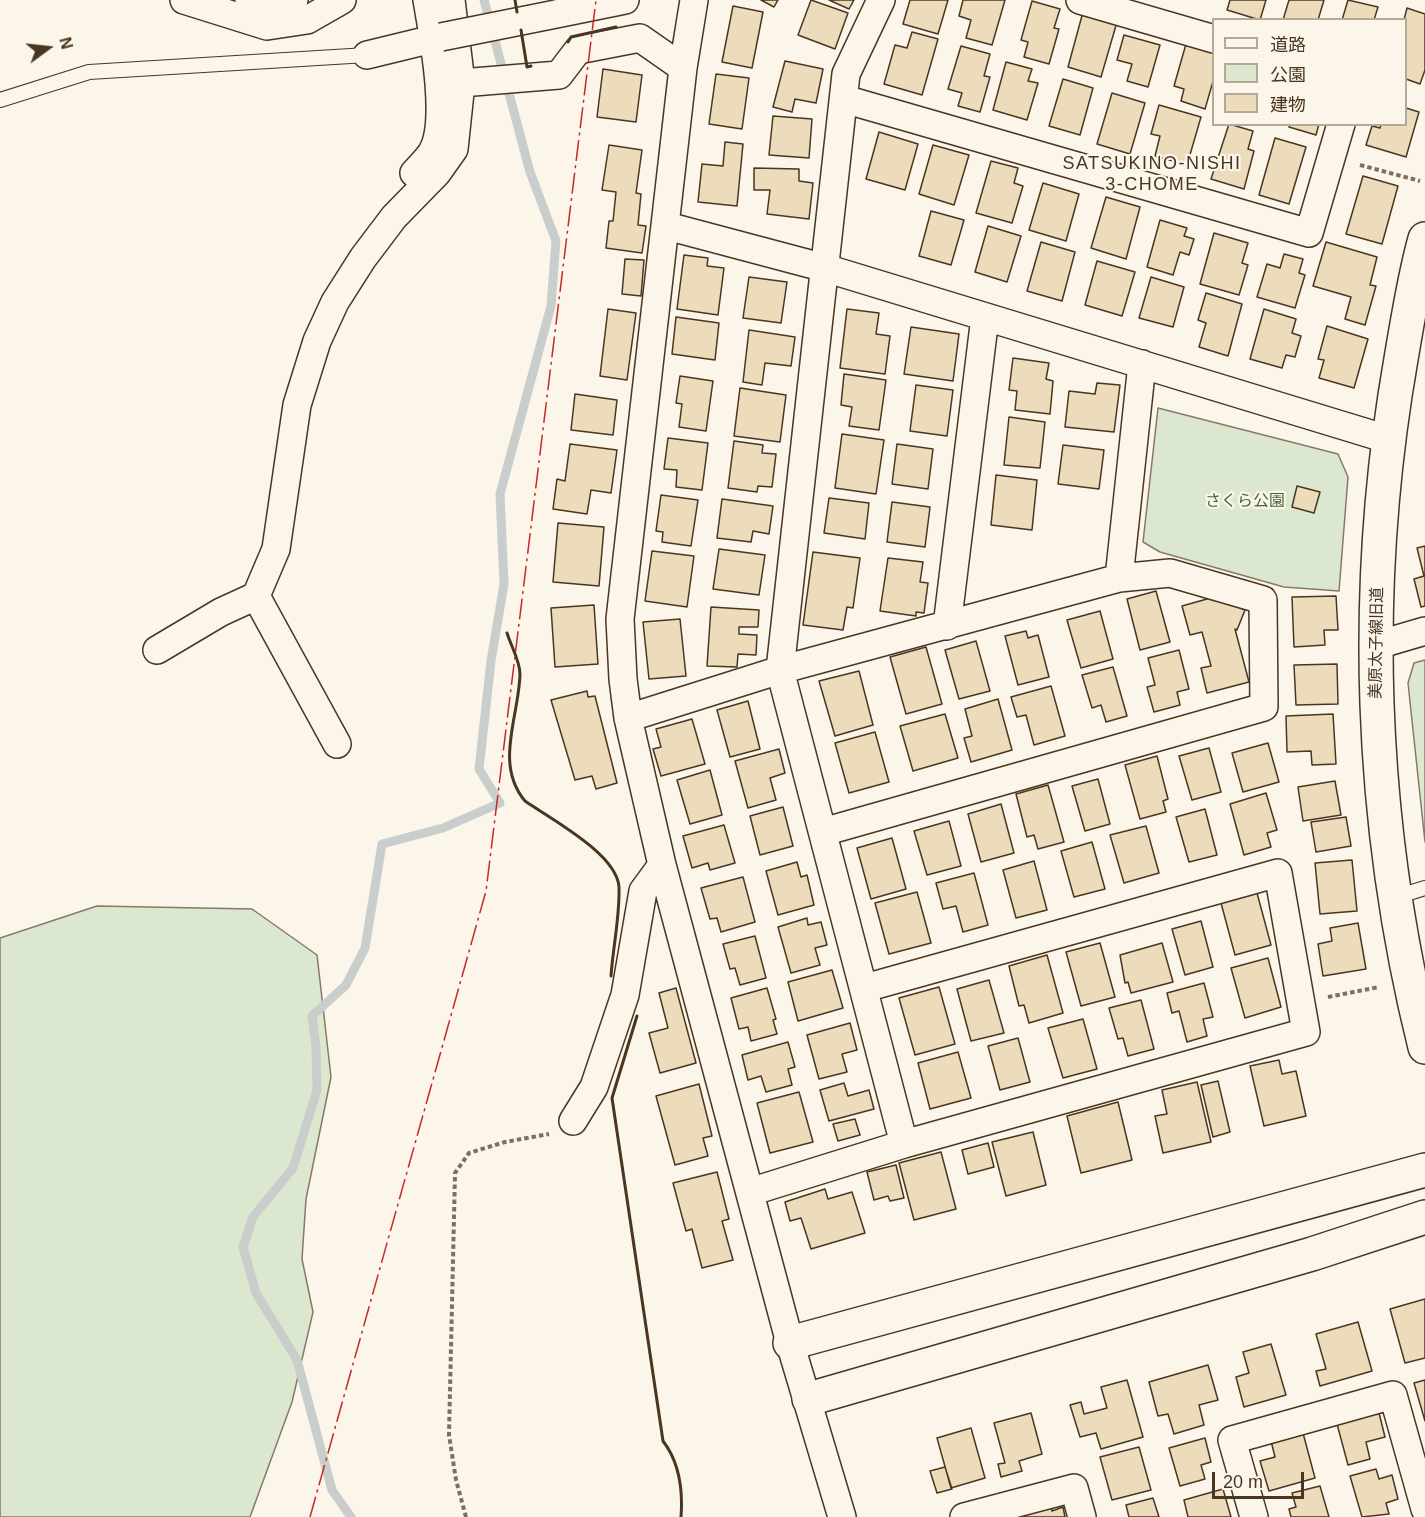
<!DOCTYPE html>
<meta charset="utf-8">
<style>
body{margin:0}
#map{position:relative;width:1425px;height:1517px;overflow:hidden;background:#fbf6e9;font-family:Arial,"Noto Sans JP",sans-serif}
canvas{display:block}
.legend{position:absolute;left:1212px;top:18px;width:195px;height:108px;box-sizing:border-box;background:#fbf6e9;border:2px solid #b4a999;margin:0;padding:8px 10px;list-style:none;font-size:18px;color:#4a3520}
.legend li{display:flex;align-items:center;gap:12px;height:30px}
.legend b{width:30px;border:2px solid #b4a999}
.north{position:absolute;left:18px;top:18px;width:60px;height:60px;-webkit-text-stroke:4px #fbf6e9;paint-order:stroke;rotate:75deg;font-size:16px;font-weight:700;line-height:24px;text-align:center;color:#4a3520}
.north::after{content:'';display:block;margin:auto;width:21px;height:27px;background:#4a3520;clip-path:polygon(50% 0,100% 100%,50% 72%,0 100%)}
.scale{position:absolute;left:1212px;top:1472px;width:92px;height:27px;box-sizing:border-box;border:3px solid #4a3520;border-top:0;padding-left:8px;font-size:18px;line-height:21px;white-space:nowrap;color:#4a3520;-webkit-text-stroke:4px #fbf6e9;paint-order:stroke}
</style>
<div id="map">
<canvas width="1425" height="1517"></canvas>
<ul class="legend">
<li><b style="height:8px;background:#fbf6e9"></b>道路</li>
<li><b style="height:16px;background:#dce7d0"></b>公園</li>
<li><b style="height:16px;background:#ecdcbc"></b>建物</li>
</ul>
<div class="north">N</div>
<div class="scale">20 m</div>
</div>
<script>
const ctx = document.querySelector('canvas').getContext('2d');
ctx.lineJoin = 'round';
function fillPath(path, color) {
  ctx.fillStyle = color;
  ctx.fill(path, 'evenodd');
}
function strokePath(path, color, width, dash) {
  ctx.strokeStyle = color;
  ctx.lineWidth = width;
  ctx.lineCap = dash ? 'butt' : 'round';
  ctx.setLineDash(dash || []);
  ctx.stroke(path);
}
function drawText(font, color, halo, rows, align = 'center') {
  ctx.font = font + ' Arial,"Noto Sans JP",sans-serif';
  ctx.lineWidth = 4.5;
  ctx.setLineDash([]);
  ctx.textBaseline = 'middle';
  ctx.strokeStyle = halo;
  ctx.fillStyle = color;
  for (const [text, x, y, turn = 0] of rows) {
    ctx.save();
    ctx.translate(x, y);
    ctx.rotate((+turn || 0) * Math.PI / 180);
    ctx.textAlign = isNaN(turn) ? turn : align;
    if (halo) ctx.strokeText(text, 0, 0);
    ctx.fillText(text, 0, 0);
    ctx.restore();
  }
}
const green = new Path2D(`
 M1158 408 1338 454 1348 477 1339 591 1284 587 1160 552 1143 542Z
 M1425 660V842L1408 683 1414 663Z
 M97 906 252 909 317 955 331 1077 306 1199 302 1259 313 1312 292 1402 250 1517H0V938Z`);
fillPath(green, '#dce7d0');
strokePath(green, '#887966', 1.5);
strokePath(new Path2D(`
 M351 1517 332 1490 297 1360 256 1293 243 1247 253 1217 293 1168 317 1090 316 1047 312 1016 346 985 365 948 382 844 443 828 500 803 479 769 491 661 504 584 500 494 551 306 556 241 530 172 484 0`), '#c9cecd', 9);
const building = new Path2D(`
 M761 0H778L774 7Z
 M811 0 848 13 835 49 798 35Z
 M829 0H854L849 9Z
 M910 0H948L938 34 903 24Z
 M963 0H1005L992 45 966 38 971 20 959 16Z
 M1230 0H1266L1260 20 1227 10Z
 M1289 0H1324L1318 20H1283Z
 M1348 0 1378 7 1374 20H1342Z
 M1032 1 1060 9 1054 28 1059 29 1049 64 1024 57 1028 42 1021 40Z
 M733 6 763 12 752 68 722 62Z
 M1407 8 1425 14V70L1420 84 1406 79 1404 20Z
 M1083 12 1117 22 1101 77 1068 67Z
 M912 32 938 39 922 95 884 84 895 45 907 48Z
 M1124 35 1160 45 1148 87 1127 81 1132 64 1117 60Z
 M1186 44 1214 52V78L1205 109 1181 101 1184 89 1174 86Z
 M961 46 990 54 984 76 990 77 980 112 958 106 962 93 948 89Z
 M785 61 823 69 816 103 795 99 792 112 773 107Z
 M1006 62 1032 69 1028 81 1038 83 1027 120 993 110Z
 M603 69 642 75 636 122 597 117Z
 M716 74 749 78 742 129 709 124Z
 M1063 79 1093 88 1080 135 1049 126Z
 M1112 93 1145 103 1130 154 1097 144Z
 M1159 105 1201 117 1187 165 1155 156 1160 136 1151 134Z
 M1406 108 1419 112 1406 157 1366 145 1372 126 1380 128 1381 124H1406Z
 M773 116 812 119 809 158 769 155Z
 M1229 124 1253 131 1248 149 1254 151 1244 189 1211 179Z
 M1290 124H1319L1316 135 1289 127Z
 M879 132 918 144 905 190 866 179Z
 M1275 138 1306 147 1289 204 1259 195Z
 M725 142 743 144 737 206 698 202 702 164 723 166Z
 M609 145 642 150 636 193 641 194 638 225 646 226 642 253 606 248 609 221H613L616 192 602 190Z
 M933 145 969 155 954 205 919 194Z
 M991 161 1018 168 1014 183 1023 186 1012 223 976 213Z
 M754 168 799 169V181L813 183 809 219 767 214 770 190H754Z
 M1363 176 1398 186 1382 244 1346 234Z
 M1043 183 1079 194 1066 241 1029 230Z
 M1106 197 1140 207 1126 259 1091 248Z
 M931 211 964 220 951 265 919 256Z
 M1160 220 1187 228 1184 236 1194 239 1189 255 1180 252 1173 275 1147 267Z
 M988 226 1021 236 1007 282 975 272Z
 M1214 233 1248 243 1242 263 1248 265 1239 295 1200 284Z
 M1041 242 1075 252 1062 301 1027 291Z
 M1326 242 1377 257 1370 285 1376 286 1365 325 1345 319 1351 297 1313 286Z
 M1284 254 1303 259 1299 273 1305 275 1295 308 1257 297 1267 264 1280 268Z
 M684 255 708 258 707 266 724 268 718 315 677 309Z
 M625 259 644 260 641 296 622 294Z
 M1097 261 1135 272 1122 316 1085 305Z
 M749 277 787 282 781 323 743 318Z
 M1151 277 1184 287 1173 327 1139 318Z
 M1206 293 1242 304 1228 356 1199 347 1206 323 1198 320Z
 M608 309 636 313 627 380 600 376Z
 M847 309 879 313 876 334 890 336 885 374 840 368Z
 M1264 309 1296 319 1292 333 1301 336 1295 357 1286 355 1282 368 1250 359Z
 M676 317 719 323 715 360 672 354Z
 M1327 326 1368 339 1354 388 1319 378 1324 360 1318 359Z
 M911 327 959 334 953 381 904 374Z
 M749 330 795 337 791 366 765 363 762 385 743 382Z
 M1013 358 1049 363 1046 379 1053 381 1050 414 1015 410 1017 391 1009 390Z
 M844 374 886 380 879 430 849 426 852 407 841 405Z
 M680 376 713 381 706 431 679 427 682 404 676 403Z
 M1097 383 1120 385 1114 432 1065 427 1069 391 1095 394Z
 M916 385 953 390 947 436 910 431Z
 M740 388 786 395 780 442 734 436Z
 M575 394 617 400 613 435 571 430Z
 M1009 417 1045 422 1040 468 1004 465Z
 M842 434 884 440 876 494 835 488Z
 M668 438 708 443 702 490 676 487 677 470 664 469Z
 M734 441 763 445 762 453 776 454 772 487 758 486 757 492 728 488Z
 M570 444 617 450 611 493 591 490 587 514 553 509 557 479 565 481Z
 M897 444 933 449 928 489 892 484Z
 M1063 445 1104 450 1099 489 1058 484Z
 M996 475 1037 480 1032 530 991 525Z
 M1297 486 1320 492 1314 513 1292 507Z
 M661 495 698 500 691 546 662 542 663 532 656 531Z
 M829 498 869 503 865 539 824 533Z
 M722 499 773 506 769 534 753 531 751 542 717 538Z
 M892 502 930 507 925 547 887 542Z
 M558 523 604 527 599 586 553 582Z
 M1425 546V606L1421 607 1414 579 1424 576 1417 548Z
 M719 549 765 555 759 595 713 589Z
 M652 551 694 556 687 607 645 601Z
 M813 552 860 558 853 608 847 607 843 630 803 625Z
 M888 558 923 562 920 582 928 583 924 613 916 612V616L880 611Z
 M1156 591 1170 642 1140 650 1127 599Z
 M1336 596 1338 630H1324L1325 645 1294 647 1292 597Z
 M1214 597 1245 610 1237 630 1235 629 1249 682 1207 693 1201 668 1211 666 1202 632 1190 635 1182 606Z
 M594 605 598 664 555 667 551 608Z
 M711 607 759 610 758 627H739V634L757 635 756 655 738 654 737 667 707 666Z
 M1100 611 1113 659 1081 668 1067 620Z
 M680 619 686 676 649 679 643 622Z
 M1026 631 1028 638 1038 635 1049 677 1018 685 1005 636Z
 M976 641 990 691 959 699 945 650Z
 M926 647 942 704 906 714 890 657Z
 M1179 650 1189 689 1177 692 1180 705 1154 712 1147 687 1155 685 1148 658Z
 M1337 664 1338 704 1296 705 1294 665Z
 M1113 667 1127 716 1106 722 1101 705 1092 708 1082 675Z
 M859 671 873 725 835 736 819 681Z
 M1051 686 1065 736 1034 745 1026 715 1017 717 1011 697Z
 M587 691 588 697 595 696 617 783 596 789 592 776 575 780 551 700Z
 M998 699 1012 750 971 762 964 738 972 736 965 709Z
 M748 701 760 749 730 757 717 710Z
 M945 714 958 758 913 771 900 726Z
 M1333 714 1336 764 1312 765 1311 751 1287 752 1286 716Z
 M692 719 705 764 661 776 653 749 661 747 656 729Z
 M875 732 889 782 849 793 835 743Z
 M1268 743 1279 782 1243 792 1232 753Z
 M1209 748 1221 792 1192 800 1179 756Z
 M779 749 785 773 770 778 776 800 748 808 735 761Z
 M1157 756 1168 799 1163 801 1166 812 1140 819 1125 765Z
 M710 770 722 815 690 824 677 780Z
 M1098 779 1110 824 1085 831 1072 786Z
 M1335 781 1341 815 1303 821 1298 787Z
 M1048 785 1064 842 1038 849 1034 835 1027 837 1016 794Z
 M1266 793 1277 830 1267 833 1271 847 1244 855 1230 804Z
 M1001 804 1014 853 981 862 968 814Z
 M783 807 793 846 760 855 750 816Z
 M1205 809 1217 855 1189 862 1176 817Z
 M1346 817 1351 846 1316 852 1311 822Z
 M949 821 961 866 927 875 914 831Z
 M724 825 735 863 710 870 708 863 692 868 683 836Z
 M1146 826 1159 873 1124 883 1110 835Z
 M892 838 906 889 871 899 857 848Z
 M1092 842 1105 889 1074 897 1061 851Z
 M1352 860 1357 911 1320 914 1315 863Z
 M1034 861 1047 910 1016 918 1003 870Z
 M797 862 801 877 807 875 814 905 778 915 766 871Z
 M974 873 988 925 963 932 956 906 943 909 936 883Z
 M743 877 755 922 721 932 717 918 710 919 701 888Z
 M917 892 931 943 889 954 875 903Z
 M1257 893 1271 945 1235 955 1221 903Z
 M807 918 808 925 821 922 827 945 815 948 820 965 791 973 778 927Z
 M1201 921 1213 967 1185 975 1172 929Z
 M1358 923 1366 969 1323 976 1318 944 1332 941 1330 928Z
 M755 936 766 978 740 985 735 968 730 969 723 944Z
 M1100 943 1115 997 1081 1006 1066 952Z
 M1162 943 1173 982 1131 993 1128 982 1125 983 1120 955Z
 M1047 955 1063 1013 1029 1023 1024 1005 1019 1006 1009 966Z
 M1268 958 1281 1007 1245 1018 1231 968Z
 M832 970 843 1008 798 1021 788 982Z
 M989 980 1004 1033 971 1041 957 989Z
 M1204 983 1213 1017 1203 1019 1207 1036 1187 1042 1179 1011 1172 1013 1167 993Z
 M939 987 955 1044 915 1055 899 998Z
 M676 988 696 1063 660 1073 649 1033 668 1028 659 993Z
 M767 988 776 1019 773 1020 777 1034 751 1041 748 1027 739 1029 731 998Z
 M1141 1000 1154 1049 1128 1056 1123 1038 1118 1039 1109 1008Z
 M1083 1019 1097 1069 1063 1078 1048 1028Z
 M850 1023 857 1050 842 1054 847 1072 819 1079 807 1035Z
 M1018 1038 1030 1082 1000 1090 988 1046Z
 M788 1042 795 1067 788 1069 792 1085 766 1092 761 1076 748 1080 742 1055Z
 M958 1052 971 1098 930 1109 918 1063Z
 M1279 1060 1282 1074 1296 1071 1306 1116 1264 1126 1250 1066Z
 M1218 1081 1230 1132 1213 1137 1201 1085Z
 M1197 1082 1211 1142 1163 1153 1155 1116 1167 1114 1162 1090Z
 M844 1083 848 1096 869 1090 874 1109 829 1121 820 1090Z
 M699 1084 712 1136 703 1138 708 1156 675 1165 656 1096Z
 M799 1092 813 1142 770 1153 757 1103Z
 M1118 1102 1132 1160 1081 1173 1067 1116Z
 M855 1119 860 1135 838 1141 833 1124Z
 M1033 1132 1046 1185 1006 1196 992 1142Z
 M988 1143 994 1167 968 1174 962 1150Z
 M941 1152 956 1209 914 1220 899 1163Z
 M896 1165 904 1198 890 1201 888 1196 874 1200 867 1172Z
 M717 1172 729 1219 722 1221 733 1260 702 1268 692 1229 686 1231 673 1183Z
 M825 1189 828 1199 852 1192 865 1233 811 1249 801 1218 790 1221 785 1202Z
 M1425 1299V1358L1405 1363 1390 1309Z
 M1358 1322 1372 1371 1320 1386 1316 1371 1326 1369 1316 1334Z
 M1271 1344 1286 1395 1244 1407 1236 1377 1249 1373 1243 1352Z
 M1208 1365 1218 1400 1199 1405 1204 1425 1174 1434 1168 1414 1158 1416 1149 1382Z
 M1127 1380 1143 1437 1101 1449 1096 1433 1080 1437 1070 1405 1081 1402 1084 1414 1107 1408 1101 1387Z
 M1425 1380V1421L1414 1383Z
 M1031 1413 1042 1454 1019 1461 1022 1471 1001 1477 998 1464 1005 1463 994 1423Z
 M1379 1413 1385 1437 1366 1442 1370 1459 1348 1465 1337 1424Z
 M971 1428 985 1478 951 1488 937 1438Z
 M1303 1433 1315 1478 1269 1491 1260 1461 1275 1457 1271 1441Z
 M1205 1438 1211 1462 1201 1465 1205 1479 1180 1486 1169 1448Z
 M1139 1447 1151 1490 1112 1500 1100 1457Z
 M945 1467 952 1489 937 1493 930 1471Z
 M1376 1469 1379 1479 1392 1475 1398 1499 1386 1503 1389 1514 1362 1517 1350 1476Z
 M1320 1486 1329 1517H1291L1289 1509 1296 1507 1292 1493Z
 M1223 1489 1231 1517H1188L1184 1500Z
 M1153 1498 1159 1517H1129L1126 1505Z
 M1050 1502 1052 1511 1063 1507 1065 1517H1025L1023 1509Z`);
fillPath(building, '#ecdcbc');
strokePath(building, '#4a3520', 1.5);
const service = new Path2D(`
 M0 100 89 72 367 55
 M1396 897 1425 888`);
const minor = new Path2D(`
 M184 0 267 26 307 20 342 0
 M249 0 265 4 294 0
 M694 0 683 68 620 619 623 679 628 718 662 865 790 1343 842 1517
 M881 0 846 74 780 670 904 1144
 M1080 0 1214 39
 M556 14 625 0
 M367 55 441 37
 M461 83 559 75 578 50 640 38 683 68
 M844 99 1309 233 1341 124
 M414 173C420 166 428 159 432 152 450 122 433 35 427 0
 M667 226 825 268 1387 439
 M256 596 337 744
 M947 626 985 317
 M1374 646 1425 631
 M157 650 221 612 256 596 276 549 297 405 317 341 335 302 363 258 394 217 437 173 454 149 461 83 451 0
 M628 718 780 670 1119 578 1142 364
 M823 832 1264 707 1263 600 1170 573 1119 578
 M573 1121 594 1087 625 995 643 891 662 865
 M750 1192 904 1144 1306 1032 1278 873 865 988
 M964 1517 1074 1488 1082 1517
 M1254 1517 1232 1440 1393 1395 1425 1509`);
const tertiary = new Path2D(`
 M1425 239C1414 278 1408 319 1401 359 1361 587 1369 822 1425 1047
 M790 1343 1425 1170
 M809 1399 1312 1254 1425 1217`);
strokePath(service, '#4a3520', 16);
strokePath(minor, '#4a3520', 30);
strokePath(tertiary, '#4a3520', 36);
strokePath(new Path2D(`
 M1360 165 1420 181
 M1328 997 1379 987
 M466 1517 456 1480 449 1435 455 1173 469 1153 505 1142 549 1134`), '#7f6f5c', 4, [4.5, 3]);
strokePath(service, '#fbf6e9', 14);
strokePath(minor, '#fbf6e9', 27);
strokePath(tertiary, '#fbf6e9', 33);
const minorBridge = new Path2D(`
 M441 37 556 14`);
strokePath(minorBridge, '#4a3520', 30, []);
strokePath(minorBridge, '#fbf6e9', 27);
strokePath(new Path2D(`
 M515 0 517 12
 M521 30 527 67 531 66
 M568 42 571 37 616 27
 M507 633C511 646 520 661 520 674 519 717 494 764 525 801 551 819 617 854 619 887 620 916 613 947 611 976
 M637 1016 612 1098 663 1441C680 1463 683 1490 681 1517`), '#4a3520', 3);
strokePath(new Path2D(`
 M310 1517 486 891 596 0`), '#c62828', 1.5, [21, 4.5, 3, 4.5]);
drawText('16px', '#436837', '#fbf6e9', [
 ["さくら公園",1245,502]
]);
drawText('16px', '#4a3520', '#fbf6e9', [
 ["美原太子線旧道",1377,643,-89]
]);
ctx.letterSpacing = '1.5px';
drawText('18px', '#4a3520', '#fbf6e9', [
 ["SATSUKINO-NISHI",1152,164],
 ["3-CHOME",1152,185]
]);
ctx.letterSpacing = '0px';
</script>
